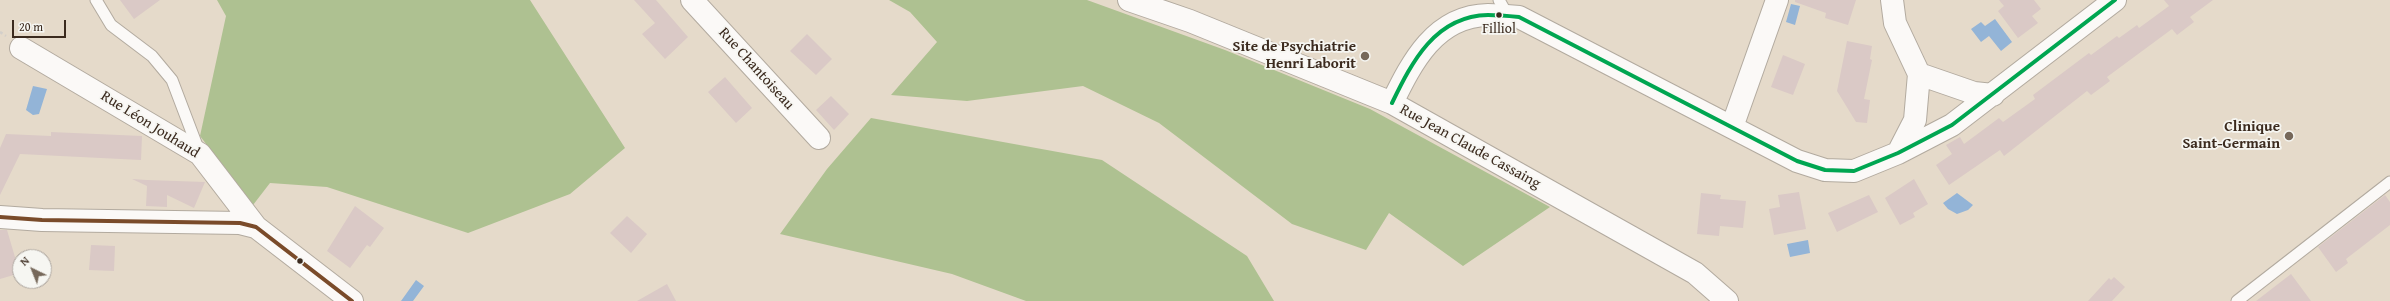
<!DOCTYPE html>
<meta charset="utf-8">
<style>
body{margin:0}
#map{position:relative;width:2390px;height:301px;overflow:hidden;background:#e5daca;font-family:"Gentium Book Plus",serif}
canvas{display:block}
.north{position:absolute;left:12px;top:249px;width:40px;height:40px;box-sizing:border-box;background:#f6f6f2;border:1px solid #aba49d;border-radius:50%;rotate:317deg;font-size:11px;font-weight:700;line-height:16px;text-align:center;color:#3b2a1e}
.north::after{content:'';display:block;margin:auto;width:14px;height:18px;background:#76685a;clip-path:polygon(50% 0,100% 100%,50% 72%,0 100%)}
.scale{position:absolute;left:12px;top:20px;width:54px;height:18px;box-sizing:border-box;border:2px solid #3b2a1e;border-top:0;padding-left:5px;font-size:12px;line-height:14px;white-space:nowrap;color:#3b2a1e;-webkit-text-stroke:3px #f6f6f2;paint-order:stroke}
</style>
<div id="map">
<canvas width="2390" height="301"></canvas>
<div class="north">N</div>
<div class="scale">20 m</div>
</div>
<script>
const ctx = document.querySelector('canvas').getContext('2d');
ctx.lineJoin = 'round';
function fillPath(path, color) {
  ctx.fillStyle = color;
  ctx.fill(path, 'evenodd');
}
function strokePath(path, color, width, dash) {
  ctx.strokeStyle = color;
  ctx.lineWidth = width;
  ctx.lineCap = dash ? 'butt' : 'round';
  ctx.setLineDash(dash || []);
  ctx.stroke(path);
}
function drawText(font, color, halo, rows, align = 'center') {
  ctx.font = font + ' "Gentium Book Plus",serif';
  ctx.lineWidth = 3.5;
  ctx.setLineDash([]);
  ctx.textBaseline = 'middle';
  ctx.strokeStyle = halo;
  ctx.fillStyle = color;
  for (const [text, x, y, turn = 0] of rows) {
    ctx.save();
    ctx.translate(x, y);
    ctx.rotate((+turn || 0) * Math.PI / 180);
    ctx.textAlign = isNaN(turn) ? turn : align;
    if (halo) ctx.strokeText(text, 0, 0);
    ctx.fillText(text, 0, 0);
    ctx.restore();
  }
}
fillPath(new Path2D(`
 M217 0H530L625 148 570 194 468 233 327 187 270 183 253 205 200 136 226 16Z
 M889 0H1087L1225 50 1370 109 1550 207 1463 266 1389 213 1366 250 1292 224 1159 123 1083 86 967 101 891 95 937 42 910 12Z
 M871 118 1102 160 1247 256 1274 301H1026L952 274 780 234 827 169Z`), '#aec191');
fillPath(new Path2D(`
 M1791 4 1800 6 1795 25 1786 22Z
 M1995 19 2012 42 2001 51 1989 36 1981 42 1971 29 1981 22 1985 26Z
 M33 86 47 89 39 114 33 115 26 110Z
 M1957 193 1973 205 1968 210 1957 214 1948 209 1943 203Z
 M1808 240 1810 253 1790 257 1787 244Z
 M416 280 424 286 413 301H401Z`), '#93b4d7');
fillPath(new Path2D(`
 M120 0H160L134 19Z
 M634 0H656L688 37 665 59 642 34 655 23Z
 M1795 0H1856L1848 25 1825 18 1826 13 1795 2Z
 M1999 0H2034L2041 9 2032 16 2038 23 2018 38 1998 11 2004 6Z
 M2164 0H2213L2190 17 2194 22 2177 35 2172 29 2107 77 2110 81 2091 95 2087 91 2004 156 2000 150 1949 185 1936 165 1952 154 1946 145 1960 137 1964 144 1999 118 2003 122 2035 99 2033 95 2089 53 2091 55 2117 36 2119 38 2137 25 2139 28 2169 6Z
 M807 34 832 59 816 75 790 51Z
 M1847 41 1872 46 1870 59 1872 60 1864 99 1870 100 1867 123 1856 122 1837 91Z
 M1783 55 1805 64 1793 95 1771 87Z
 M725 77 752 108 736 123 708 92Z
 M831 96 849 114 834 130 816 110Z
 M51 132 142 136 141 160 20 154 0 195V148L6 134 51 136Z
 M132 179 147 180 205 182 194 208 167 195V207L146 206 147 186Z
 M1914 179 1928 204 1913 213 1915 217 1900 225 1885 198Z
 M1799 192 1806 229 1774 235 1769 209 1780 207 1778 195Z
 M1701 193 1721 195 1720 199 1746 201 1743 228 1720 226 1719 236 1697 234Z
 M1869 195 1878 212 1837 232 1828 213Z
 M2385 195 2390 202V225L2346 259 2348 263 2336 272 2318 247Z
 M355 206 384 228 370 247 367 245 350 268 327 251Z
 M627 216 647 234 631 253 610 233Z
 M0 230H7L17 264 15 265 17 274 0 279Z
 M91 245 115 246 114 271 89 270Z
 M2291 274 2311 301H2256Z
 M2114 277 2125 287 2112 301H2088L2109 278 2111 280Z
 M667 284 676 301H637Z`), '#dac9c6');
const lane = new Path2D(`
 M96 0 111 25 152 56 172 80 199 151
 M1499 0 1508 16
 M2237 301 2390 182`);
const street = new Path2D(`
 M692 0 819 138
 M1129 0 1190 21 1392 103 1695 273 1727 301
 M1892 0 1895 23 1919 74 1915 120 1898 153
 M21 48 200 154 256 227
 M1919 74 1974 93 1993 95
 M1392 103C1412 62 1435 16 1488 15 1498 15 1509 16 1519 17L1797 161 1825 170 1854 171 1898 153 1952 125 2115 0
 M1732 127 1777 0
 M0 217 42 220 240 223 256 227 352 301`);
strokePath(lane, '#b2aa9f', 13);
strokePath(street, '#b2aa9f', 24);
strokePath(new Path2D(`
 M0 32 6 36`), '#d3cfca', 2.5, [3, 3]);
strokePath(lane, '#fbf9f7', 11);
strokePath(street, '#fbf9f7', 22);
strokePath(new Path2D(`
 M1392 103C1412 62 1435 16 1488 15 1498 15 1509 16 1519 17L1797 161 1825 170 1854 171 1898 153 1952 125 2115 0`), '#00a651', 4);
strokePath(new Path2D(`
 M0 217 42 220 240 223 256 227 352 301`), '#7a4b2a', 4);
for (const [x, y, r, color] of [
 [1499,15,3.5,"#3b2a1e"],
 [1365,56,5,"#76685a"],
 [2289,136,5,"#76685a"],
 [300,261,3.5,"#3b2a1e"]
]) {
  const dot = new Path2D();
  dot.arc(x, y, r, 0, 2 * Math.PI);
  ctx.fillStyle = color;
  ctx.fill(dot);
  strokePath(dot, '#f6f6f2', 1.5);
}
drawText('14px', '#3b2a1e', '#f6f6f2', [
 ["Filliol",1499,29]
]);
drawText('bold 15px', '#3b2a1e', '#f6f6f2', [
 ["Site de Psychiatrie",1356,47],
 ["Henri Laborit",1356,64],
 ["Clinique",2280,127],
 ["Saint-Germain",2280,144]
], 'right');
drawText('15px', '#3b2a1e', '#f6f6f2', [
 ["Rue Chantoiseau",756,69,48],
 ["Rue Léon Jouhaud",150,125,32],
 ["Rue Jean Claude Cassaing",1470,147,29]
]);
</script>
